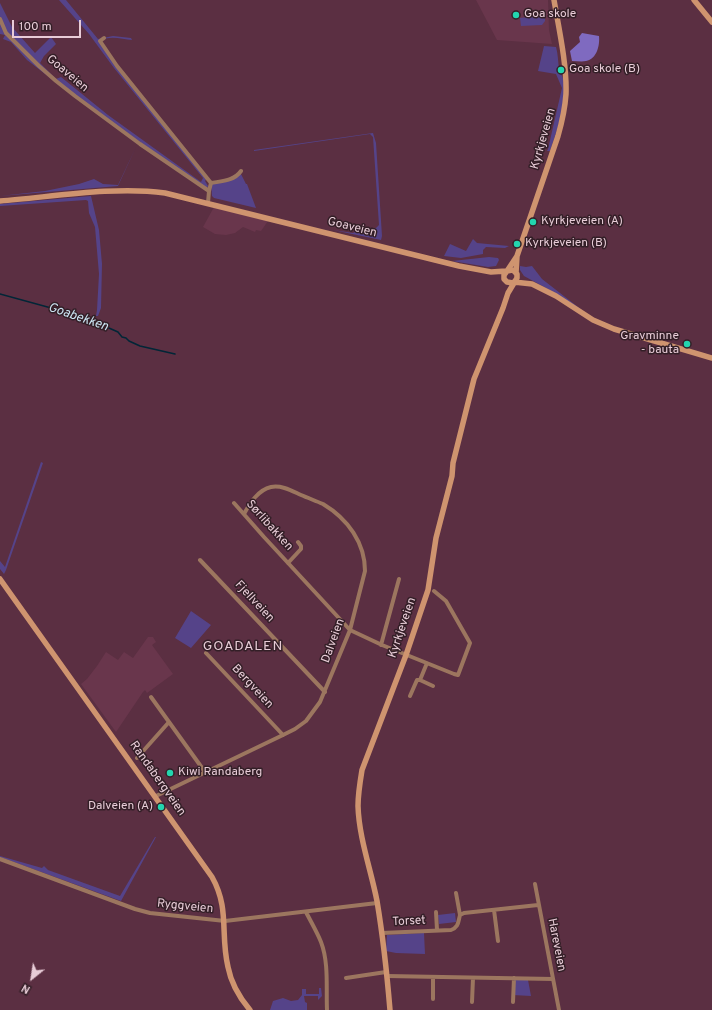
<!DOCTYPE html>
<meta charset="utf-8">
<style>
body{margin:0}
#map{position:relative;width:712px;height:1010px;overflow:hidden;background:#5b2f42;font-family:Overpass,sans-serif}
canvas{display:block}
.north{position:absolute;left:12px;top:958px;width:40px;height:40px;-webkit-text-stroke:3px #331f27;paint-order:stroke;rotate:210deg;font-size:11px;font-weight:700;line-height:16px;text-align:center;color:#e8ccd7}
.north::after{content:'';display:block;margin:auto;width:14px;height:18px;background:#e8ccd7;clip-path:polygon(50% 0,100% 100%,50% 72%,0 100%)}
.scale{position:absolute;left:12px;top:20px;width:69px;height:18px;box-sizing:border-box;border:2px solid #e8ccd7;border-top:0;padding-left:5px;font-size:12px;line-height:14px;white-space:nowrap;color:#e8ccd7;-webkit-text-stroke:3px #331f27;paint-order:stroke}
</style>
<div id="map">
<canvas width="712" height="1010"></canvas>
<div class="north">N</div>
<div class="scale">100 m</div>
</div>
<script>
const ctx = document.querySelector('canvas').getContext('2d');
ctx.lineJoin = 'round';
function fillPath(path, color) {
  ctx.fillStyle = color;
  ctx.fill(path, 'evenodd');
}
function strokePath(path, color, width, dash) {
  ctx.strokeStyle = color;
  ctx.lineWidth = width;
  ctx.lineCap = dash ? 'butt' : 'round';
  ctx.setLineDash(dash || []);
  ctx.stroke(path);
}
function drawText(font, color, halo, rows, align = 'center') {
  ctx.font = font + ' Overpass,sans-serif';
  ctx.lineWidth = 3;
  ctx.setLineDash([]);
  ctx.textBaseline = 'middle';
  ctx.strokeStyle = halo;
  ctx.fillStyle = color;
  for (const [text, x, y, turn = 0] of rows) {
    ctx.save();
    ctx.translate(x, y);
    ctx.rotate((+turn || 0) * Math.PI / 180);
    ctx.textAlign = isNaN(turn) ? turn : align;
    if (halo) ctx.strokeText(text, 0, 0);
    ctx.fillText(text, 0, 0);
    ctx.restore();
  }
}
fillPath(new Path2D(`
 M476 0H548L549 30 552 44 497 40Z
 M214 207 268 221 261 231 256 230 255 232 243 227 235 233 226 235 215 234 203 227Z
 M148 637H153L156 642 152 645 173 674 147 693 145 690 143 692 116 732 81 684 87 679 97 666 106 652 118 660 124 652 133 658Z`), '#69364c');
fillPath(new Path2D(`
 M59 0H66L98 39 113 36 131 38 132 40C122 39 109 35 100 41L109 54 207 178 205 181 208 186 207 188H204L49 77 27 60 11 42 3 39 5 35 0 34V3L12 27 35 53 51 37 56 44 44 56 40 63 56 79 61 77 108 115 201 182 203 178 114 68 89 34Z
 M545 15V21L542 25 521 26 520 18Z
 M544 46 556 47C558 54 558 61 559 69 560 73 564 78 564 83 566 106 557 130 550 151H547L548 149 562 88 556 74 538 71Z
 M373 133 376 143 382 236 381 240 333 230 353 233 360 229 376 228 379 225 373 137 370 134 254 151V150Z
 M136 147 118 186 0 196 45 191 79 184 94 179 103 184 118 185Z
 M240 172 246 184H247L256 208 214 198 212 196 211 183 223 181Z
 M91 196 99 230 102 264 101 308 98 316H96L97 310 99 274 95 227 89 213 88 201 86 200 0 206V204Z
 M473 239 477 243 509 246 505 248 486 247 483 250V254L461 258 444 256 450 244 466 251Z
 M489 257 498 258 499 260 496 266 488 267 452 261Z
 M520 266 526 267 532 266 542 279 587 314 557 294 524 276 520 270Z
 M41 462 43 463 6 570 4 574 0 569V561L5 567Z
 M191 611 211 625 191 648 175 638Z
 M155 837H156L121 901 0 857V856L42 868 44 866 48 870 120 896Z
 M455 913 456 922 439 924 438 915Z
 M424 933 425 954 396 953 386 951 387 935Z
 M514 980H528L531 996 513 995Z
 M319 988H321L322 996 318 1000V996H304L305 1002 307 1003V1010H270L273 1001 283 998 291 1001 298 1000 302 995V989H306V994H319Z`), '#554389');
fillPath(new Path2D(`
 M582 33 599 36C600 45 597 59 586 61 582 62 577 61 572 61L570 51 580 42 579 37Z`), '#7f6ac0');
strokePath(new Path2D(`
 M0 294 84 317 118 332 122 337 126 338 129 341 140 346 175 354`), '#012637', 1.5);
strokePath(new Path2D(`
 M0 19 6 33 39 66 56 81 75 96 140 144 209 191 208 203
 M104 38 100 41 117 66 211 183 209 191
 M211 183C222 181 234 181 241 171
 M234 503 264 537 350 630 382 645 454 674 458 675 470 643 446 601 434 591
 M200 560 325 692
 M288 563 301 549V546L298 542
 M381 645 399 579
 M206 653 283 735
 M420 680 433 686
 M410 696 417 680H420L427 663
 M151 697 205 772
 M137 758 169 722
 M156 796 283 735 295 729 306 721 320 702 350 630 365 571C365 543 348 519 323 504 316 501 308 498 301 495 292 491 282 485 271 487 258 490 250 503 244 514
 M0 859 135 909 150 913 225 921 377 903
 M535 884 559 1010
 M456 893 460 915
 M494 910 498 941
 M306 912C311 922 317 932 321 942 329 963 326 988 327 1010
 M436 912 437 930
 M382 933 451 930C459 927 458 922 460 915L464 913 538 905
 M387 976 553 979
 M346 978 386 972
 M433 999V977
 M472 1002 473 978
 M513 1002 514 978`), '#9c765f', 4);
strokePath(new Path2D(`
 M694 0 712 22
 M0 201C52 197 113 186 165 193L459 266 491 272 506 271
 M507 271 517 256 558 136C562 122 565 109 566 94 567 65 559 29 554 0
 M516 273 517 256
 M514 282 532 284 556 296 593 320 614 329 712 358
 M0 579 212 877C230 909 220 934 228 967 231 983 239 997 250 1010
 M390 1010C387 974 383 937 377 901 371 870 359 838 358 806 358 794 360 782 362 770L406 655 428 590 436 538 452 476 453 463 474 379 503 308 508 293 517 278V274L514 271 512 270 507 271 504 275V279L507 282 513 283`), '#cf946f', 5.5);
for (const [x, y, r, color] of [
 [516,15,4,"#23d5af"],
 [561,70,4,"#23d5af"],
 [533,222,4,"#23d5af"],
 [517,244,4,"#23d5af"],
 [687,344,4,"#23d5af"],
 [170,773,4,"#23d5af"],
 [161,807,4,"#23d5af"]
]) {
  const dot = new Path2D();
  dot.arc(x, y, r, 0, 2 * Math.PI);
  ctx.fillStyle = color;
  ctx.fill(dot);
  strokePath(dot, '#331f27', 1.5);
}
drawText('12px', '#e8ccd7', '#331f27', [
 ["Goa skole",524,15],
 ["Goa skole (B)",569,70],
 ["Kyrkjeveien (A)",541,222],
 ["Kyrkjeveien (B)",525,244],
 ["Gravminne",679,337,"right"],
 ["- bauta",679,351,"right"],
 ["Kiwi Randaberg",178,773],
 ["Dalveien (A)",153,807,"right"]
], 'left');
drawText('12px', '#e8ccd7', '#331f27', [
 ["Goaveien",67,74,40],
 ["Kyrkjeveien",544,139,-74],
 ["Goaveien",352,228,14],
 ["Sørlibakken",269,526,48],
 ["Fjellveien",254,602,47],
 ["Kyrkjeveien",403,628,-71],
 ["Dalveien",334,641,-70],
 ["Bergveien",252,687,47],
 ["Randabergveien",157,779,55],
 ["Ryggveien",185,907,6],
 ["Torset",409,922,-3],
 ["Hareveien",556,945,79]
]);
drawText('italic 13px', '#cbe3f1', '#331f27', [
 ["Goabekken",78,318,19]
]);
ctx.letterSpacing = '1px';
drawText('14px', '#e8ccd7', '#331f27', [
 ["GOADALEN",243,647]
]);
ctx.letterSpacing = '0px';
</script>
